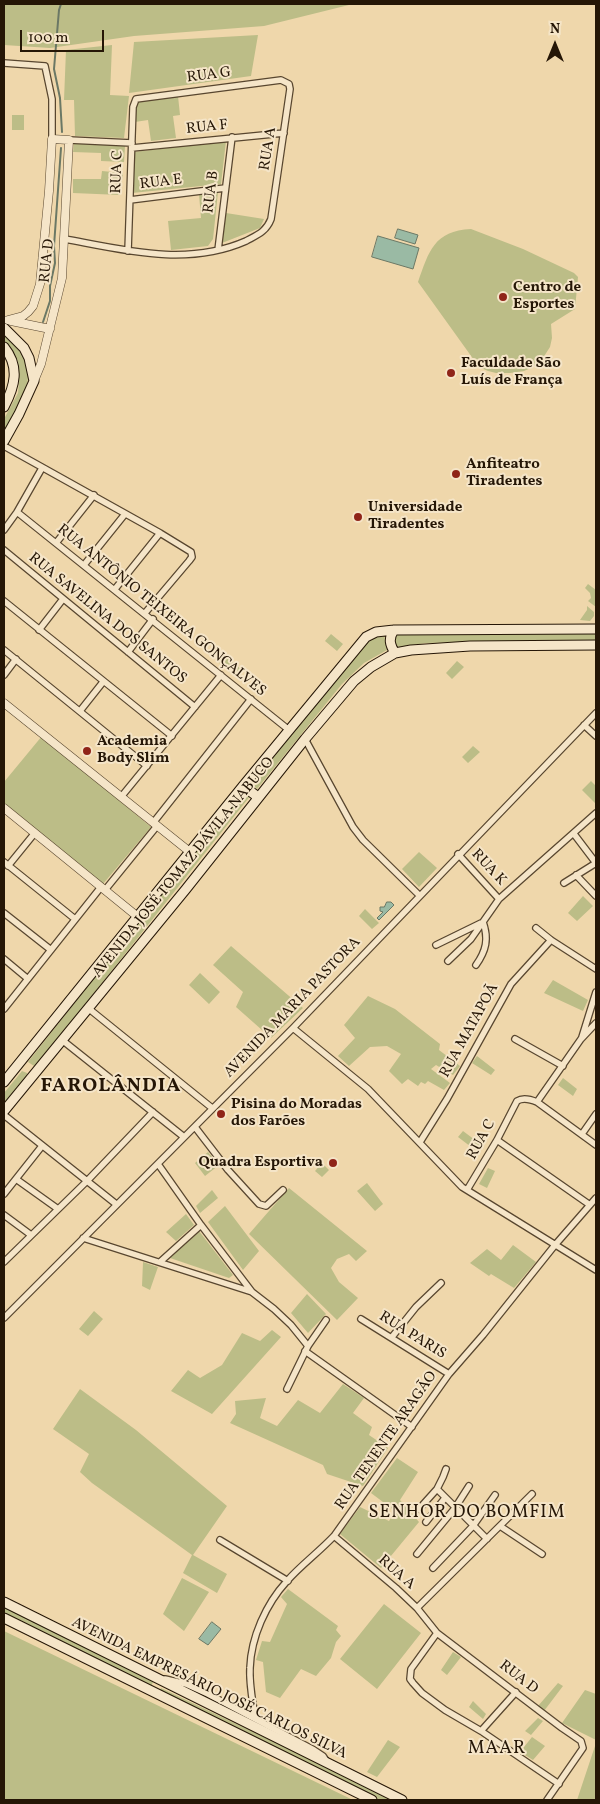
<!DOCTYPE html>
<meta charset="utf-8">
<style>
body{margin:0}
#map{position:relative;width:600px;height:1804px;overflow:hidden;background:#efd7ab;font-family:Vollkorn,serif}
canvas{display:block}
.frame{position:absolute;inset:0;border:5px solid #251606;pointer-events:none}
.north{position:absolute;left:530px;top:20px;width:50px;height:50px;-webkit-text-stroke:4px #f5e5c8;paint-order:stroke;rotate:0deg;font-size:14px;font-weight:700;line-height:20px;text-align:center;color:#251606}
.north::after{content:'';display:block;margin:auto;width:18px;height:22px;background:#251606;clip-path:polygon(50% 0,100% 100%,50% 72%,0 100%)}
.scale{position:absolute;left:20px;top:30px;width:84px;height:22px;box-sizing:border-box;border:2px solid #251606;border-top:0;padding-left:6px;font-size:15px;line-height:18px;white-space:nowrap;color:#251606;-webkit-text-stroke:4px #f5e5c8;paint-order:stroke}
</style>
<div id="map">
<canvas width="600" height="1804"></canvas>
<div class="frame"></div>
<div class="north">N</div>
<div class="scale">100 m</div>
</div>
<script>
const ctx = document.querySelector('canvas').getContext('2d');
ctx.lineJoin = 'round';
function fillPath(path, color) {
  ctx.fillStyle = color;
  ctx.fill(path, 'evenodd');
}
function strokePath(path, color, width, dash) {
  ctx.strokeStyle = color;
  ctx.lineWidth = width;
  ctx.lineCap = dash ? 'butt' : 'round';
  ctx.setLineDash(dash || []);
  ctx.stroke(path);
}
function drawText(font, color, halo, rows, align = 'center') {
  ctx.font = font + ' Vollkorn,serif';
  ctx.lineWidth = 4;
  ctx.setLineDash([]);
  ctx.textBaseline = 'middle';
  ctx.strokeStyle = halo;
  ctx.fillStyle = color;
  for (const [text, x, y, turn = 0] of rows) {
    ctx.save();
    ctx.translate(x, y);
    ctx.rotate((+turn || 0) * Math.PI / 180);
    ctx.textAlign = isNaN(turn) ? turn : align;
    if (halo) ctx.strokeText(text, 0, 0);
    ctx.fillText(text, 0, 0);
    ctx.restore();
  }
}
fillPath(new Path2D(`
 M4 4H353L264 26 134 36 50 48 4 45Z
 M258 35 251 76 129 93 134 42Z
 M112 45 110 95 129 96 124 138 75 136 74 100H64L66 50Z
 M178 96 180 115 173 116 176 138 151 141 148 120 135 122 137 101Z
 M12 115H24V130H12Z
 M226 141 221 184 132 193 134 152Z
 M74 143 125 146 124 162 101 161V153L73 152Z
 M102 171 123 173 120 195 73 193V179H101Z
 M218 192 213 239 208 246 171 250 168 221 201 218 199 194Z
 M226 213 264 219 260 228 222 243Z
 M471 229 523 249 574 273 578 277 575 309 551 324 552 338 550 347 541 361 533 367 524 371 510 373H496L488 371 479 367 418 282C429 251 434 231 471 229Z
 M4 330C9 336 16 341 20 347 40 379 19 406 4 433V419L18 393 19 380 18 368 14 355 4 340Z
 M588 584 596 590V607L588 601 591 598 590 593 585 588Z
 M587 606 594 612V616L590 621 580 620 587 610Z
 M596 633V640L426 643 399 647 394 646 393 636 396 634Z
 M331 634 343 644 337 651 325 641Z
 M384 634 387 650 364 663 342 684 257 789 249 782 372 636Z
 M225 656 241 669 234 676 219 663Z
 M457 661 464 667 452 679 446 673Z
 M42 736 151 827 103 884 4 805V782Z
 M473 746 480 752 468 763 462 757Z
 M591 781 596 786V804L582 790Z
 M243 789 251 795 37 1065 34 1066 28 1062Z
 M419 852 437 868 419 887 402 869Z
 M583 896 593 906 577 921 568 913Z
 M365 909 379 923 372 929 359 916Z
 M231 946 303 1008 271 1038 236 1007 243 992 213 965Z
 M200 973 220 992 209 1004 189 985Z
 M553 980 588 1000 583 1011 544 993Z
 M368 996 395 1009 440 1044 439 1050 460 1066 453 1075 436 1065 431 1069 450 1083 444 1090 428 1081 425 1084 421 1082 418 1086 408 1079 402 1084 389 1071 401 1054 387 1046 370 1047 349 1066 338 1056 355 1038 344 1025Z
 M477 1056 495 1070 491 1075 472 1063Z
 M22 1071 27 1073 28 1077 4 1106V1093Z
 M563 1078 577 1089 573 1096 558 1085Z
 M463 1131 483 1146 479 1153 458 1137Z
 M208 1152 219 1165 205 1176 195 1163Z
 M322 1163 329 1170 322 1177 315 1171Z
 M488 1168 495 1171 487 1188 479 1184Z
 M367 1183 383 1204 375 1211 357 1191Z
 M289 1188 367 1251 356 1261 349 1254 337 1259 331 1268 339 1282 358 1298 337 1320 249 1234Z
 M212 1190 218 1198 200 1213 196 1206Z
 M225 1206 259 1251 243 1270 208 1222Z
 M186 1214 194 1225 176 1241 166 1232Z
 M199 1231 233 1275 229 1278 170 1258Z
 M513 1245 536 1262 514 1288 491 1274 489 1276 470 1263 487 1249 501 1260Z
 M143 1262 158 1267 150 1290 142 1286Z
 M307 1294 326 1314 308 1333 291 1313Z
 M94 1311 103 1319 88 1336 79 1329Z
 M272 1330 281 1337 212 1414 171 1391 188 1370 200 1378 222 1365 242 1333 260 1341Z
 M343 1384 364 1398 353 1413 372 1427 369 1435 388 1448 363 1486 327 1474 323 1465 230 1423 236 1414 235 1401 266 1398 260 1418 277 1426 298 1400 320 1413Z
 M80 1389 136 1430 227 1506 193 1555 227 1574 217 1593 183 1573 192 1555 92 1483 80 1472 89 1454 53 1429Z
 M397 1458 418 1472 400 1500 419 1522 381 1568 340 1534 360 1507 389 1521 395 1511 371 1493Z
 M182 1578 209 1592 184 1631 163 1614Z
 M288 1589 338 1626 336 1630 341 1636 336 1642 331 1658 316 1676 301 1669 280 1698 266 1692 263 1662 256 1660 262 1641 270 1642 287 1604 281 1597Z
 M384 1604 421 1633 377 1689 340 1659Z
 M4 1607 153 1682 151 1687 4 1614Z
 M4 1631 353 1800H4Z
 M453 1652 461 1657 447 1675 441 1670Z
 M558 1683 563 1686 544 1711 538 1706Z
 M161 1688 396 1800H379L159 1691Z
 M585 1690 596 1694V1740L562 1723Z
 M473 1701 486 1714 483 1719 469 1707Z
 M538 1718 543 1721 531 1735 525 1731Z
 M532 1737 545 1746 533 1760 520 1752Z
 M388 1740 400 1747 377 1777 367 1772Z
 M596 1743V1800H577Z`), '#bcbd87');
const water = new Path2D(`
 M398 229 418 235 415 244 395 238Z
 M378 236 419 248 413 269 372 257Z
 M387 902H391L394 905 379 920 377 918 383 912 380 911V907H384Z
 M212 1622 221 1629 208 1645 199 1639Z`);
fillPath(water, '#9abaa4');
strokePath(water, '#6b7865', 1);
strokePath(new Path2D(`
 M61 4 59 10 54 69 60 98 62 132
 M43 322 50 301V286L55 263 54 246 61 148`), '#6b7865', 2);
const minor = new Path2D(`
 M4 63 45 66 52 99V139
 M69 140 132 143
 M132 148 284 133
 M130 200 225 188
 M65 239C124 250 187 267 246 241 257 235 266 232 271 219L290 89 289 84 281 80 136 99 133 107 128 251
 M218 250 232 137
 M4 446 160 533 191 552 192 557 189 561 145 613
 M17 512 289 730
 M4 530 17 512 42 468
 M56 543 94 495
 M4 550 195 707
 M84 565 125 514
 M115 589 160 533
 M4 601 172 736
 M39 630 63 599
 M4 650 147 766
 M128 652 153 619
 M4 675 16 659
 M80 711 103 682
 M584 725 596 736
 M305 739 353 827 363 840 420 896
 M121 797 221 675
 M153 823 251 699
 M574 834 596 863
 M458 854 499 899
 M4 862 75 919
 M8 866 34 834
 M576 875 596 896
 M564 883 596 863
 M105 890 157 826
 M4 913 51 950
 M536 928 551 940 596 969
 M436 945 481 923
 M4 959 28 979
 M448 961 471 939 499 899 596 813
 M476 965C486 951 489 939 483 922
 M88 1008 212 1108
 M4 1009 101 887
 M293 1028 368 1089 462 1187 596 1270
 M582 1037 596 992
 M515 1039 563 1066
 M62 1040 184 1137
 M537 1102 581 1039 596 1023
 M4 1115 116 1204
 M195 1127 228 1170 259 1204 266 1206 283 1190
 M582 1134 596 1114
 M497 1140 590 1205
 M420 1142 447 1099 511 984 551 940
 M158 1164 201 1225 252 1292 274 1309 291 1325 308 1346
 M16 1179 58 1209
 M467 1190 497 1140 517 1101C523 1097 530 1099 537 1102L596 1145
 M4 1194 42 1146
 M4 1215 31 1235
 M83 1238 252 1292
 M4 1262 87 1181 153 1112
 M160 1262 201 1225
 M4 1318 293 1028 596 713
 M361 1319 449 1374
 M392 1337 416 1307 441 1283
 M305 1351 412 1427
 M287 1389 308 1346 326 1320
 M446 1469 443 1477 437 1489 487 1539
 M419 1509 437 1489
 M426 1522 445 1498
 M500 1526 542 1554
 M334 1536 396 1588 417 1608 437 1633 562 1728 581 1741 583 1748 547 1800
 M220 1540 288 1581
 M417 1554 455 1508 469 1486
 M433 1568 473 1526 495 1495
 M417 1608 532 1494
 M437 1633 411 1669 410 1679 413 1683 422 1693 445 1710 481 1731 559 1784
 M165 1679 186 1684 208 1694 314 1750 323 1756 327 1762
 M255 1718C253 1702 249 1685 250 1668 251 1637 266 1604 287 1581 301 1565 319 1552 334 1536L449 1374 483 1335 555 1245 596 1198
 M481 1731 516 1692`);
const tertiary = new Path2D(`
 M8 320 23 316 28 312 33 306 40 284 49 191 52 139 69 140 62 278 41 364 34 381
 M11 321 50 329
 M4 703 190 852
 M4 808 138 917`);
const secondary = new Path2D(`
 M4 328 24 348 29 358 34 381 19 414 4 441
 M4 347C20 367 15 386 4 407
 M394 630C388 639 390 645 395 653
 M243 786 258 797
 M4 1082 243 786 366 637 376 632 394 630 596 629
 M4 1111 186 889 305 739 354 681 371 667 395 653 411 650 470 646 596 645
 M4 1602 402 1800
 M4 1618 372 1800`);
strokePath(minor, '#58462f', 8);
strokePath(tertiary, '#58462f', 9);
strokePath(secondary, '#251606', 11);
strokePath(minor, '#f5e5c8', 5.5);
strokePath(tertiary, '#f5e5c8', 8);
strokePath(secondary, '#f5e5c8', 9);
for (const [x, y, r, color] of [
 [503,297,5,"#8f2418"],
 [451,373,5,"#8f2418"],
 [456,474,5,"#8f2418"],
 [358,517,5,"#8f2418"],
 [87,751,5,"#8f2418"],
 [221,1114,5,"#8f2418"],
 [333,1163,5,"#8f2418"]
]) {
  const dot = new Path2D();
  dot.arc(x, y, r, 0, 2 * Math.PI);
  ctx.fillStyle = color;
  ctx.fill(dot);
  strokePath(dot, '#f5e5c8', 2);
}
drawText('15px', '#251606', '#f5e5c8', [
 ["RUA G",209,76,-7],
 ["RUA F",207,128,-6],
 ["RUA A",269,149,-81],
 ["RUA C",118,172,-88],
 ["RUA E",161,183,-7],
 ["RUA B",212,192,-83],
 ["RUA D",48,261,-84],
 ["RUA ANTÔNIO TEIXEIRA GONÇALVES",161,611,39],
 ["RUA SAVELINA DOS SANTOS",107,619,39],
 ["AVENIDA JOSÉ TOMAZ DÁVILA NABUCO",184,868,-51],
 ["RUA K",488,868,47],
 ["AVENIDA MARIA PASTORA",293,1008,-46],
 ["RUA MATAPOÃ",470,1031,-61],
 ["RUA C",482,1140,-61],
 ["RUA PARIS",412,1336,32],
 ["RUA TENENTE ARAGÃO",387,1441,-55],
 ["RUA A",396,1573,41],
 ["RUA D",518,1678,38],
 ["AVENIDA EMPRESÁRIO JOSÉ CARLOS SILVA",209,1689,26]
]);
drawText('bold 15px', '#251606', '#f5e5c8', [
 ["Centro de",513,288],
 ["Esportes",513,305],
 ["Faculdade São",461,364],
 ["Luís de França",461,381],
 ["Anfiteatro",466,465],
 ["Tiradentes",466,482],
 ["Universidade",368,508],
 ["Tiradentes",368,525],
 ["Academia",97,742],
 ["Body Slim",97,759],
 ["Pisina do Moradas",231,1105],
 ["dos Farões",231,1122],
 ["Quadra Esportiva",323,1163,"right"]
], 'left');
ctx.letterSpacing = '1px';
drawText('18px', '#251606', '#f5e5c8', [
 ["SENHOR DO BOMFIM",467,1514],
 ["MAAR",497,1750]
]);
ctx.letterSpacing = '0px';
ctx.letterSpacing = '1px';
drawText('bold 20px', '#251606', '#f5e5c8', [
 ["FAROLÂNDIA",111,1087]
]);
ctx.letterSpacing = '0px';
</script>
